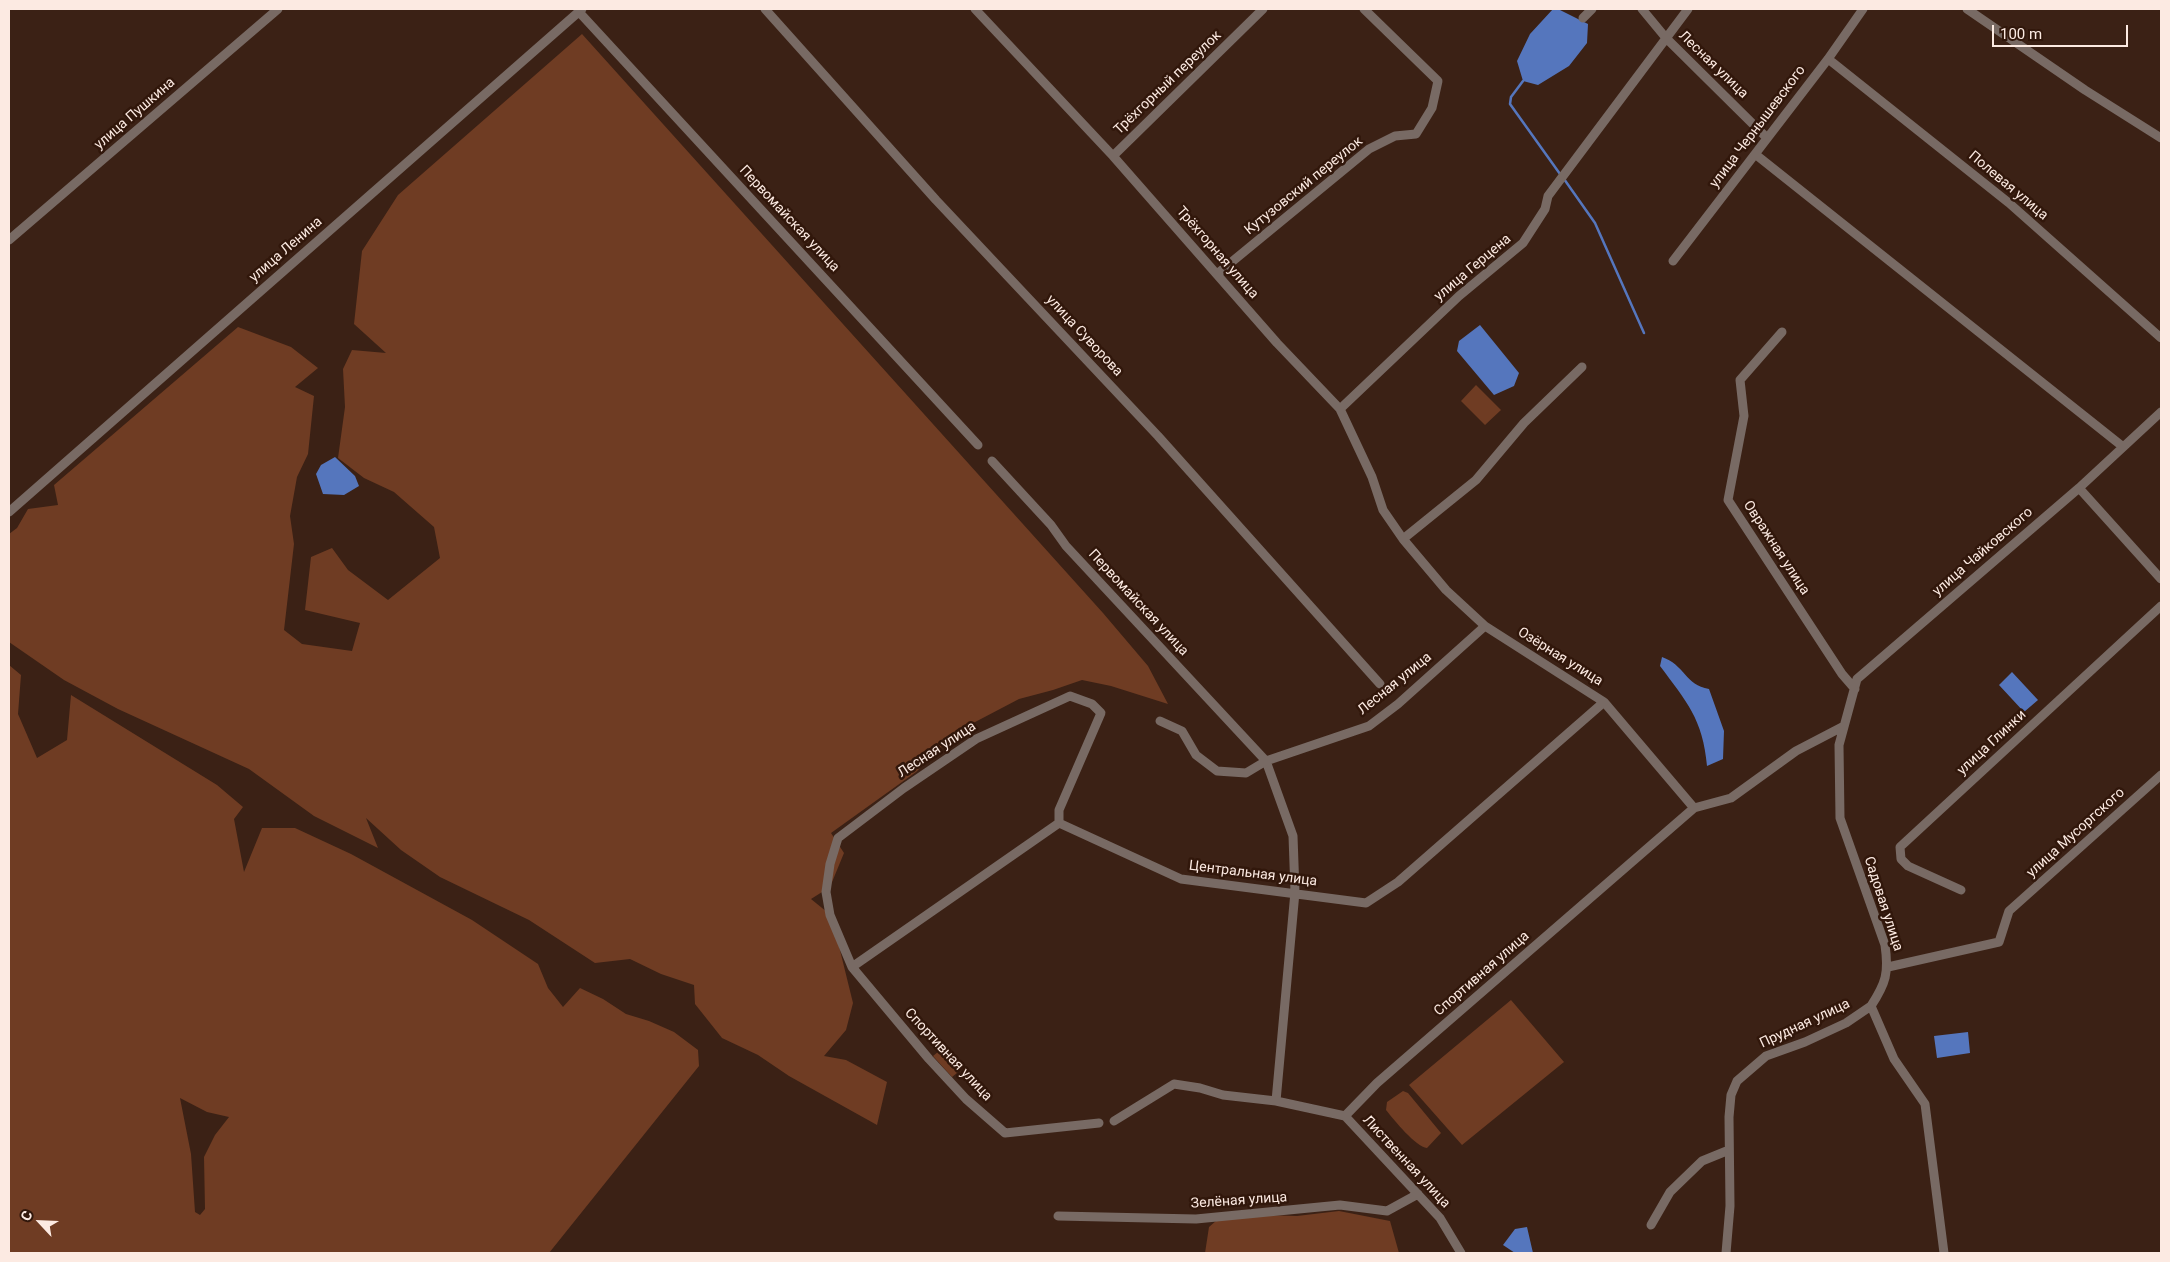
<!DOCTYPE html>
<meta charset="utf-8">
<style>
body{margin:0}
#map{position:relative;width:2170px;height:1262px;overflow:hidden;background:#3b2115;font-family:Roboto,sans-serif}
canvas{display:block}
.frame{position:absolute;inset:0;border:10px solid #fceae2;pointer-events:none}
.north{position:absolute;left:15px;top:1197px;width:50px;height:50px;-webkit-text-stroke:4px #31170b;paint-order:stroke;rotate:295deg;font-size:14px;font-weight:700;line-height:20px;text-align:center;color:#fceae2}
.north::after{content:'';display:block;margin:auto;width:18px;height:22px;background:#fceae2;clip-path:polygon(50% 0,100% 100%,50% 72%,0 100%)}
.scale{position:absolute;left:1992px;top:25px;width:136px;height:22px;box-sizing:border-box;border:2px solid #fceae2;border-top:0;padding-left:6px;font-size:15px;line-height:18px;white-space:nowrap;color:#fceae2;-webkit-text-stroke:4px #31170b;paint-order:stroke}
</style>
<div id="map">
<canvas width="2170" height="1262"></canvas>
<div class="frame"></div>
<div class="north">С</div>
<div class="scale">100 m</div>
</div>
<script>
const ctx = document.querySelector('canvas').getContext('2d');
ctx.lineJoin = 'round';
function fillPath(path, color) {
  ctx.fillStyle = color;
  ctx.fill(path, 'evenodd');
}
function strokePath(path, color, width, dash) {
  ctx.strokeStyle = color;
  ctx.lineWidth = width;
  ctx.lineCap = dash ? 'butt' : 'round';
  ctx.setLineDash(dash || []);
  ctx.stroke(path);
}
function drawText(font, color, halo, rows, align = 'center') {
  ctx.font = font + ' Roboto,sans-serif';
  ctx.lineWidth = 5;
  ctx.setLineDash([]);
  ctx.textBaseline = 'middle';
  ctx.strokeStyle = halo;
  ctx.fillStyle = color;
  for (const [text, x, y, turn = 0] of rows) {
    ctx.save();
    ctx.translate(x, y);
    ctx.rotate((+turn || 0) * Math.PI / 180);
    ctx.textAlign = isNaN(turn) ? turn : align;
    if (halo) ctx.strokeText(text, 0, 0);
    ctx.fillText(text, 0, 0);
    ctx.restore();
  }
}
fillPath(new Path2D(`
 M582 34 1103 613 1148 666 1168 704 1111 686 1082 680 1053 690 1019 699 958 731 916 772 831 833 844 853 830 887 811 899 827 912 835 930 853 1003 846 1030 824 1056 846 1060 887 1082 877 1125 789 1076 758 1055 722 1038 695 1004 694 985 661 974 630 959 595 963 529 920 440 877 401 850 366 818 378 848 314 816 249 769 118 709 64 680 9 642V534L17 528 28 509 58 505 54 485 238 327 291 347 318 368 295 387 314 396 308 454 297 477 290 516 294 544 284 630 302 644 352 651 360 623 305 610 311 557 332 548 348 570 388 600 440 558 434 527 394 492 364 478 338 458 345 407 343 369 352 350 386 353 354 324 362 251 398 195Z
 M1476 385 1501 410 1485 425 1461 401Z
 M9 665 21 675 18 714 37 758 67 740 71 695 217 785 243 807 234 819 244 872 262 828H295L351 854 472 920 538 964 548 988 563 1007 580 988 603 999 626 1014 649 1021 674 1032 698 1050 699 1066 549 1253H9ZM180 1098 207 1112 229 1117 215 1135 204 1157 205 1209 200 1215 195 1212 191 1154Z
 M1511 1000 1564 1062 1462 1145 1409 1085Z
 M944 1047 963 1068 952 1077 933 1056Z
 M1403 1091 1408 1093 1441 1133 1427 1148C1416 1147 1394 1120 1386 1110L1387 1102Z
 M1339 1211 1390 1221 1399 1253H1205L1209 1227 1224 1214 1297 1216Z`), '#6f3c23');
fillPath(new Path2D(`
 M1553 9H1558L1588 24 1587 43 1569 66 1538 85 1523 81 1517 61 1530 34Z
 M1480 325 1519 373 1514 386 1494 395 1457 351 1459 341Z
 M335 457 355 476 359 486 344 495 323 494 316 474 321 465Z
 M1662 657C1685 665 1685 685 1709 689L1724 731 1723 759 1707 766C1703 719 1686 701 1660 666Z
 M2012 672 2038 700 2024 712 1999 685Z
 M1968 1032 1970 1053 1937 1058 1934 1036Z
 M1527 1227 1533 1253H1515L1503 1245 1515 1229Z`), '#5576bd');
strokePath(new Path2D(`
 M1523 81 1511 97 1510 104 1560 174
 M1564 179 1595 223 1644 333`), '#5576bd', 2.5);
strokePath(new Path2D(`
 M765 9 936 200 1158 436 1380 684
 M975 9 1113 156 1277 343 1340 409 1372 477 1383 510 1403 539 1446 590 1485 626 1604 702 1694 808
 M1642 9 1666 38 1767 138
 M1967 9 2085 90 2161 138
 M579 12 978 445
 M1583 18 1592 9
 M1832 62 2009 203 2161 338
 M1755 154 2122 446
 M1113 156 1263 9
 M9 240 278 9
 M1673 261 1828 59 1863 9
 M1217 274 1369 149 1395 136 1416 134 1432 108 1438 81 1364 9
 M1782 332 1740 380 1744 416 1728 500 1842 674 1855 689
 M1340 409 1459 296 1523 243 1545 209 1548 196 1688 9
 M992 461 1051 525 1066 546 1266 761 1293 836 1295 892 1276 1101
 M2079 488 2161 579
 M9 512 582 9
 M1403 539 1476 480 1524 423 1582 367
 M1160 721 1182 731 1196 755 1217 771 1246 773 1266 761 1369 726 1398 704 1485 626
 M1059 823V810L1101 713 1092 704 1070 696 976 739 904 788 838 838 830 864 826 892 830 915 852 967 929 1059 966 1099 1005 1133 1099 1123
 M1961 890 1908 866 1901 859 1900 847 2161 606
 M852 967 1059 823 1181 879 1366 903 1398 882 1604 702
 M1888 967 1999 942 2009 911 2161 775
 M1345 1116 1440 1218 1461 1253
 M1114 1121 1174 1084 1200 1088 1223 1095 1276 1101 1345 1116 1377 1083 1694 808 1731 798 1796 751 1844 726
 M1058 1216 1196 1219 1340 1205 1387 1211 1418 1194
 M1651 1225 1670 1192 1702 1161 1729 1150
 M1726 1253 1730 1206 1729 1117 1731 1095 1737 1081 1766 1056 1805 1042 1846 1023 1871 1006
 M1944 1253 1925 1104 1894 1059 1871 1006C1886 983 1889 973 1885 945L1840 818 1839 745 1857 679 2079 488 2161 412`), '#786a64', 9);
drawText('14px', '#fceae2', '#31170b', [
 ["Лесная улица",1713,65,44],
 ["Трёхгорный переулок",1168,83,-44],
 ["улица Пушкина",135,114,-41],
 ["улица Чернышевского",1758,127,-53],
 ["Кутузовский переулок",1304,186,-39],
 ["Полевая улица",2008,186,40],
 ["Первомайская улица",789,219,47],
 ["улица Ленина",286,250,-41],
 ["Трёхгорная улица",1217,253,49],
 ["улица Герцена",1473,268,-40],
 ["улица Суворова",1084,336,47],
 ["Овражная улица",1776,548,57],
 ["улица Чайковского",1983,552,-41],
 ["Первомайская улица",1138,603,47],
 ["Озёрная улица",1560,657,32],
 ["Лесная улица",1395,684,-39],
 ["улица Глинки",1992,743,-43],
 ["Лесная улица",937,750,-33],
 ["улица Мусоргского",2076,833,-42],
 ["Центральная улица",1253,874,7],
 ["Садовая улица",1883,904,72],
 ["Спортивная улица",1482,974,-41],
 ["Прудная улица",1805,1024,-25],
 ["Спортивная улица",948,1055,47],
 ["Лиственная улица",1406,1162,47],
 ["Зелёная улица",1239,1201,-4]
]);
</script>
